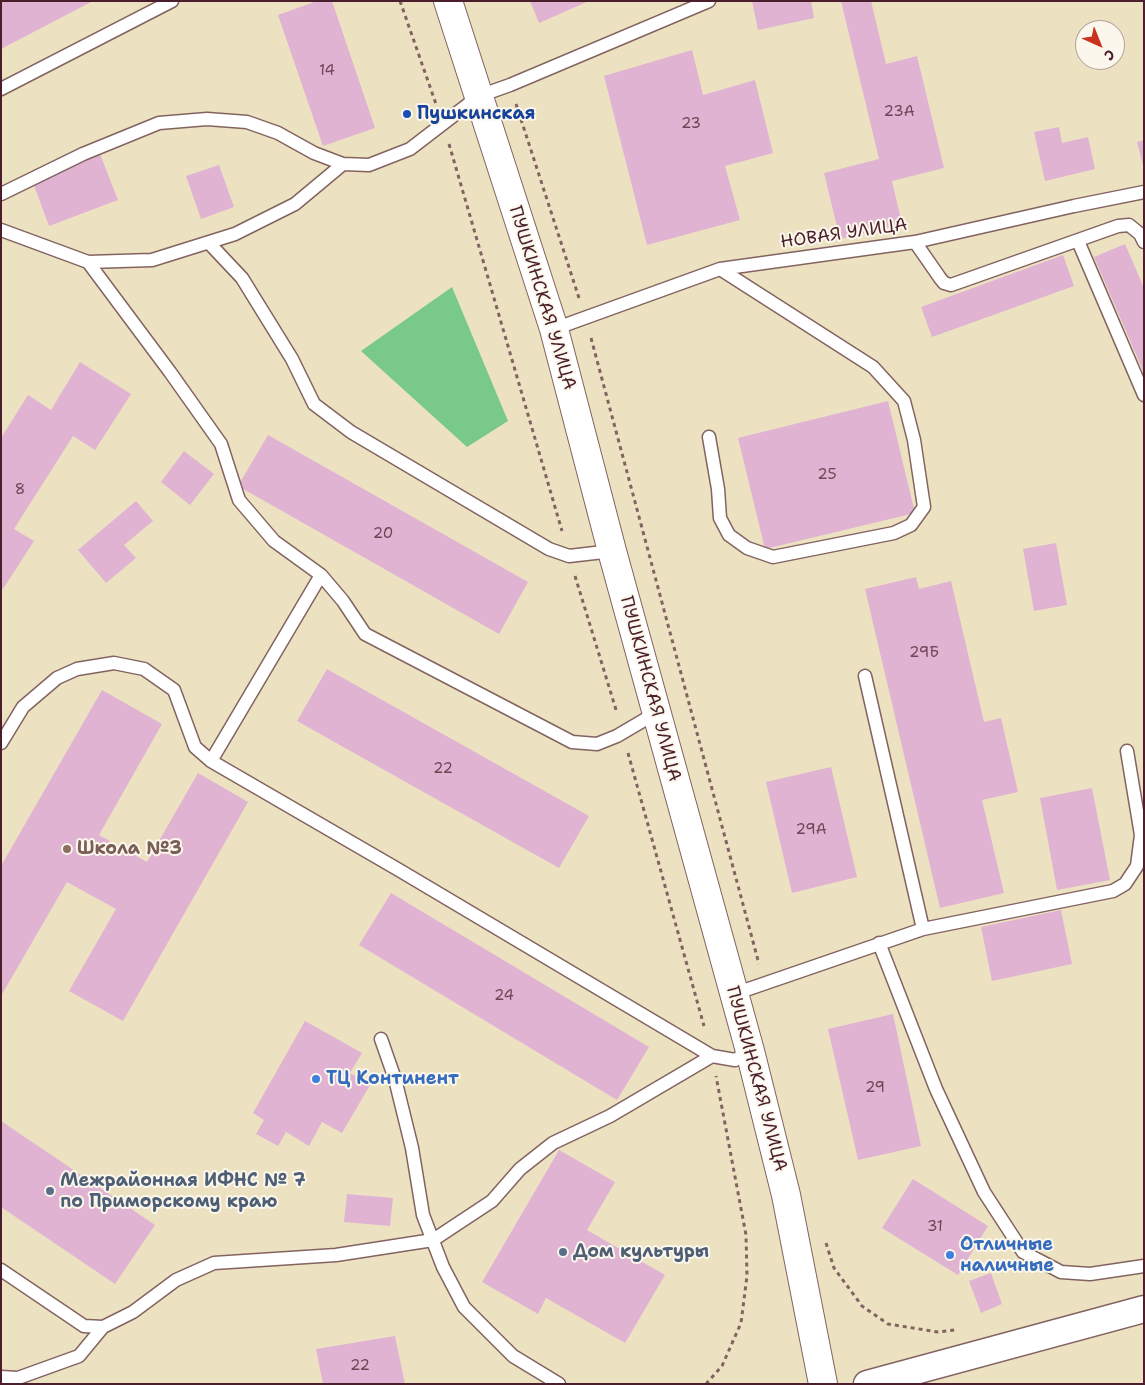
<!DOCTYPE html>
<meta charset="utf-8">
<style>
body{margin:0}
#map{position:relative;width:1145px;height:1385px;overflow:hidden;background:#ece2c1;font-family:"Shantell Sans",sans-serif}
canvas{display:block}
.frame{position:absolute;inset:0;border:2px solid #4a1f2b;pointer-events:none}
.north{position:absolute;left:1075px;top:20px;width:50px;height:50px;box-sizing:border-box;background:#fbf7ec;border:1px solid #b4a19f;border-radius:50%;rotate:136deg;font-size:14px;font-weight:700;line-height:20px;text-align:center;color:#4a1f2b}
.north::after{content:'';display:block;margin:auto;width:18px;height:22px;background:#c8321e;clip-path:polygon(50% 0,100% 100%,50% 72%,0 100%)}
</style>
<div id="map">
<canvas width="1145" height="1385"></canvas>
<div class="frame"></div>
<div class="north">С</div>
</div>
<script>
const ctx = document.querySelector('canvas').getContext('2d');
ctx.lineJoin = 'round';
function fillPath(path, color) {
  ctx.fillStyle = color;
  ctx.fill(path, 'evenodd');
}
function strokePath(path, color, width, dash) {
  ctx.strokeStyle = color;
  ctx.lineWidth = width;
  ctx.lineCap = dash ? 'butt' : 'round';
  ctx.setLineDash(dash || []);
  ctx.stroke(path);
}
function drawText(font, color, halo, rows, align = 'center') {
  ctx.font = font + ' "Shantell Sans",sans-serif';
  ctx.lineWidth = 4;
  ctx.setLineDash([]);
  ctx.textBaseline = 'middle';
  ctx.strokeStyle = halo;
  ctx.fillStyle = color;
  for (const [text, x, y, turn = 0] of rows) {
    ctx.save();
    ctx.translate(x, y);
    ctx.rotate((+turn || 0) * Math.PI / 180);
    ctx.textAlign = isNaN(turn) ? turn : align;
    if (halo) ctx.strokeText(text, 0, 0);
    ctx.fillText(text, 0, 0);
    ctx.restore();
  }
}
fillPath(new Path2D(`
 M452 287 508 421 467 447 361 351Z`), '#78c98a');
fillPath(new Path2D(`
 M1 1H93L1 49Z
 M317 1H332L375 128 323 146 278 15Z
 M530 1H589L539 23Z
 M752 1H811L814 18 758 30Z
 M841 1H871L886 64 917 56 944 168 892 181 902 224 840 239 824 173 879 159Z
 M692 50 703 95 755 80 773 153 725 166 740 220 647 245 604 76Z
 M1059 127 1062 143 1088 137 1095 169 1045 181 1034 132Z
 M1144 140V165H1143L1137 142Z
 M100 154 118 200 49 226 32 180Z
 M219 165 234 207 201 219 186 176Z
 M1125 244 1144 288V373L1094 257Z
 M1063 255 1074 286 932 337 921 307Z
 M80 362 131 394 95 450 73 436 14 529 34 541 3 589 1 588V438L28 395 51 410Z
 M888 401 915 513 765 549 738 438Z
 M268 435 528 582 499 634 238 486Z
 M184 451 214 474 190 505 161 482Z
 M136 501 153 521 124 545 136 558 106 583 78 550Z
 M1056 543 1067 605 1034 611 1023 549Z
 M916 577 919 589 951 581 984 722 1001 718 1018 792 982 800 1004 893 940 908 865 589Z
 M327 669 589 816 559 868 297 721Z
 M102 690 162 724 99 835 147 862 198 773 248 802 123 1021 69 991 116 909 67 882 1 996V866Z
 M831 767 857 877 792 893 766 782Z
 M1092 788 1110 880 1057 890 1040 798Z
 M391 893 649 1047 617 1100 359 945Z
 M1061 910 1072 964 992 981 981 927Z
 M893 1014 921 1146 858 1160 828 1029Z
 M305 1021 362 1053 350 1073 370 1085 342 1133 322 1122 309 1146 286 1132 278 1146 256 1134 264 1120 253 1113Z
 M1 1121 155 1225 115 1284 1 1207Z
 M559 1150 615 1182 587 1230 665 1275 625 1343 546 1298 538 1314 482 1282Z
 M913 1179 988 1226 958 1275 882 1228Z
 M347 1194 393 1198 390 1226 344 1222Z
 M991 1273 1002 1304 981 1313 969 1281Z
 M395 1336 405 1384H323L316 1349Z`), '#e0b3d3');
const service = new Path2D(`
 M1 89 172 1
 M1 194 83 154 159 123 207 119 247 122 278 133 314 153 343 164 369 165 410 149 479 96 510 85 709 1
 M1 230 88 262 152 260 235 234 295 204 343 164
 M1078 241 1144 395
 M915 242 940 278 944 283 951 285 1118 226 1129 225 1140 234 1144 242
 M209 243 242 278 292 359 314 404 351 432 549 549 569 556 612 551
 M88 262 170 372 221 444 239 500 274 541 321 575 343 601 365 634 572 742 597 744 617 736 656 713
 M554 329 720 269 915 242 1074 206 1144 192
 M709 437 718 489 720 518 729 535 747 548 773 557 894 533 911 525 924 507 914 440 904 401 873 367 720 269
 M865 676 923 929
 M1 743 23 707 57 678 77 669 114 663 144 669 174 690 195 747 211 761 399 870 712 1056 735 1060 750 1051
 M211 761 321 575
 M879 943 936 1089 984 1192 1023 1252 1061 1272 1090 1274 1144 1266
 M734 994 923 929 1113 891 1125 884 1137 866 1141 835 1127 751
 M381 1039 395 1079 412 1148 423 1215 443 1267 464 1307 513 1356 559 1384
 M1 1270 84 1326 103 1327 133 1312 176 1280 214 1263 336 1255 433 1240 492 1201 520 1169 553 1143 610 1116 712 1056
 M1 1377 18 1378 79 1356 103 1327`);
const minor = new Path2D(`
 M867 1384 1144 1309`);
const secondary = new Path2D(`
 M448 1 554 329 612 551 750 1051 786 1195 823 1384`);
strokePath(service, '#836360', 15);
strokePath(minor, '#836360', 29);
strokePath(secondary, '#836360', 30);
strokePath(new Path2D(`
 M400 1 436 104
 M516 104 579 298
 M449 144 562 531
 M591 338 759 964
 M575 576 617 713
 M628 753 704 1026
 M826 1243 834 1268 862 1306 888 1324 938 1332 955 1330
 M706 1384 722 1366 741 1323 747 1276 746 1235 716 1076`), '#836360', 3, [4, 4]);
strokePath(service, '#fff', 12);
strokePath(minor, '#fff', 26);
strokePath(secondary, '#fff', 28);
for (const [x, y, r, color] of [
 [407,114,5,"#1a4fb4"],
 [67,849,5,"#8d6e63"],
 [316,1079,5,"#3f7fe0"],
 [50,1191,5,"#5c6f8a"],
 [563,1252,5,"#5c6f8a"],
 [950,1255,5,"#3f7fe0"]
]) {
  const dot = new Path2D();
  dot.arc(x, y, r, 0, 2 * Math.PI);
  ctx.fillStyle = color;
  ctx.fill(dot);
  strokePath(dot, '#fbf7ec', 2);
}
drawText('15px', '#704455', null, [
 ["14",327,71],
 ["23А",899,112],
 ["23",691,124],
 ["25",827,475],
 ["8",20,490],
 ["20",383,534],
 ["29Б",924,653],
 ["22",443,769],
 ["29А",811,830],
 ["24",504,996],
 ["29",875,1088],
 ["31",935,1227],
 ["22",360,1366]
]);
drawText('bold 18px', '#164399', '#fbf7ec', [
 ["Пушкинская",417,114]
], 'left');
drawText('18px', '#4a1f2b', '#fbf7ec', [
 ["НОВАЯ УЛИЦА",844,234,-8],
 ["ПУШКИНСКАЯ УЛИЦА",542,298,73],
 ["ПУШКИНСКАЯ УЛИЦА",650,689,75],
 ["ПУШКИНСКАЯ УЛИЦА",756,1079,75]
]);
drawText('bold 18px', '#785e54', '#fbf7ec', [
 ["Школа №3",77,849]
], 'left');
drawText('bold 18px', '#366cbe', '#fbf7ec', [
 ["ТЦ Континент",326,1079],
 ["Отличные",960,1245],
 ["наличные",960,1266]
], 'left');
drawText('bold 18px', '#4e5e75', '#fbf7ec', [
 ["Межрайонная ИФНС № 7",60,1181],
 ["по Приморскому краю",60,1202],
 ["Дом культуры",573,1252]
], 'left');
</script>
